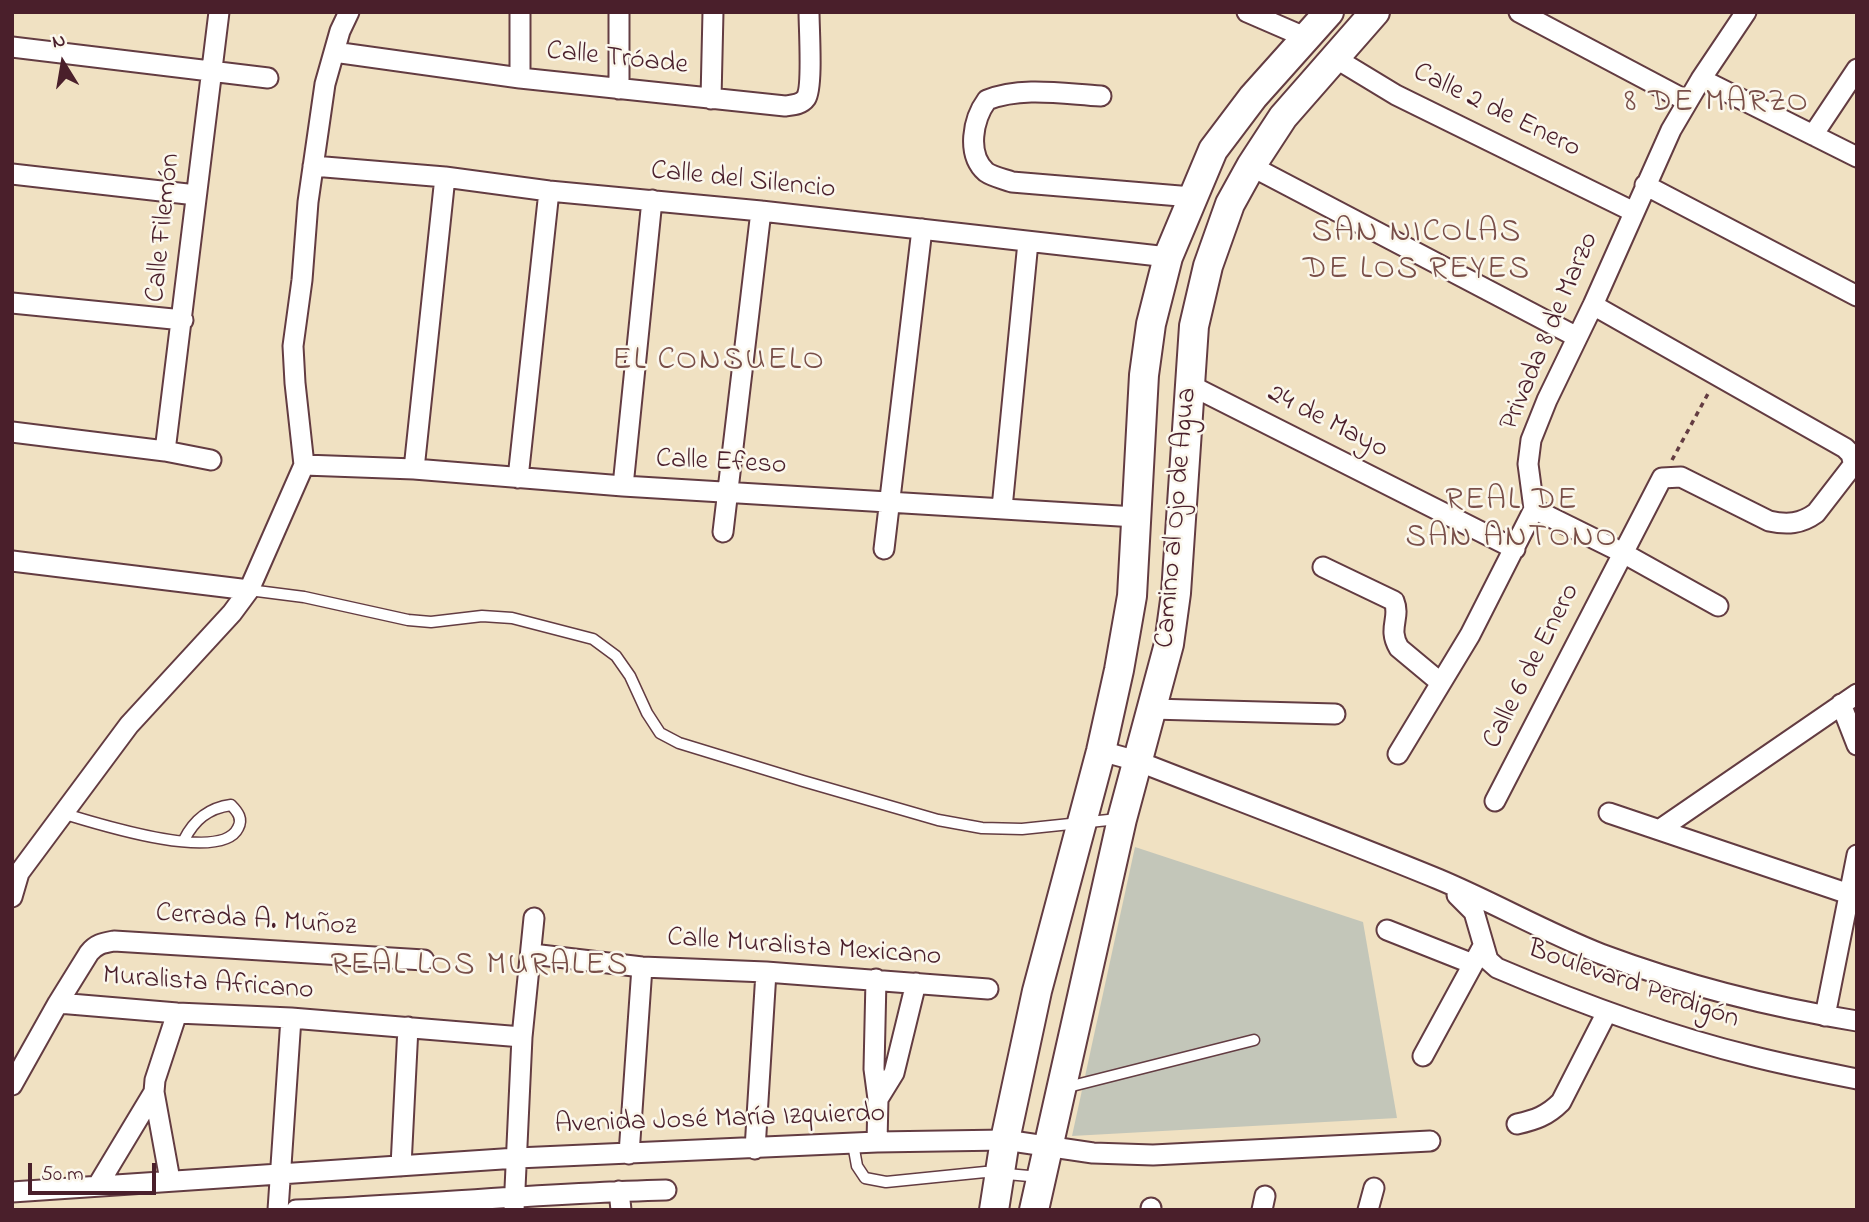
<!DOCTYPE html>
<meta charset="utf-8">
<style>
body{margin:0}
#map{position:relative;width:1869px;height:1222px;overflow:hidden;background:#f0e1c2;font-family:"Indie Flower",sans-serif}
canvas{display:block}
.frame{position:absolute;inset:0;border:14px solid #4a1f2b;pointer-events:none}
.north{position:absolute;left:28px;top:28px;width:70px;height:70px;-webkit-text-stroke:5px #fbf7ec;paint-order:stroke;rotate:349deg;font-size:19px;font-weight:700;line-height:28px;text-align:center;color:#4a1f2b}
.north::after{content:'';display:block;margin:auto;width:24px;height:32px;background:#4a1f2b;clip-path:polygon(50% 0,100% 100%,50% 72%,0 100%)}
.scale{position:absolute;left:28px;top:1163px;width:128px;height:32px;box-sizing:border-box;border:4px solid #4a1f2b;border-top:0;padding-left:9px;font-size:21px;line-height:24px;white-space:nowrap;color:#4a1f2b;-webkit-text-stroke:5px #fbf7ec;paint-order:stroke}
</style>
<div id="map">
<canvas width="1869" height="1222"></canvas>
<div class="frame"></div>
<div class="north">N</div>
<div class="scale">50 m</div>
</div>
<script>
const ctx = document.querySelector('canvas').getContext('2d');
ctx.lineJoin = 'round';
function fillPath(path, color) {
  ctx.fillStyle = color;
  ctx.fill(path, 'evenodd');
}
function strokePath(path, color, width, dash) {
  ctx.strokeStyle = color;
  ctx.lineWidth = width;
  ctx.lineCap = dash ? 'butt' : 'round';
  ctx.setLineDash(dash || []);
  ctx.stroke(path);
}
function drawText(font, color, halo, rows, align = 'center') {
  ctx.font = font + ' "Indie Flower",sans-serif';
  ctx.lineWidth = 5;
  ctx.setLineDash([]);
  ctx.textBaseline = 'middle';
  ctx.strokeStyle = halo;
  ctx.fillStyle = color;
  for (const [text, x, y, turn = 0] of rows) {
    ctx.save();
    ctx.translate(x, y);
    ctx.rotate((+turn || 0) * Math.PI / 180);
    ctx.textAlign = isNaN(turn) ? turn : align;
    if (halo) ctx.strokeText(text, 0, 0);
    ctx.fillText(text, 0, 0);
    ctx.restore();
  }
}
fillPath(new Path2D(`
 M1135 847 1363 922 1397 1118 1072 1136Z`), '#c3c6b9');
const lane = new Path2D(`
 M249 590 304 597 408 620 431 622 482 616 512 618 593 639 616 656 630 676 647 713 660 733 679 743 803 781 938 820 982 828 1022 829 1118 819
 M62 813C92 822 221 864 238 828 243 819 238 812 231 805 208 808 194 820 184 840
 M1064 1088 1254 1040
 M853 1144 857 1166 865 1178 886 1182 985 1172 1040 1177`);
const street = new Path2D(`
 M520 12V78
 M619 12V89
 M1247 12 1307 38
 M1519 12 1687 101
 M12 47 268 78
 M334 52 520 78 785 106C792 105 801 105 806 98 813 87 809 28 809 12
 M1335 58 1396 95 1634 212
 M1701 79 1857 157
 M1101 96C1064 94 1022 86 987 100 973 119 966 154 986 172 993 177 1004 179 1012 182L1192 197
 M711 99 713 12
 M1813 135 1857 69
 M313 166 445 177 549 191 761 211 1168 257
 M1251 166 1577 337
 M12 174 196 195
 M1645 185 1857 296
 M12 303 183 320
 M1593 305 1845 448 1851 454 1853 462
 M1190 385 1515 549
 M12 432 165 451 211 460
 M165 451 219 12
 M304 465 414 469 623 486 1136 517
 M414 469 445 177
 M518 478 549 191
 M623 486 652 200
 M1002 508 1028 242
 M1534 509 1623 553 1718 606
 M723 532 761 211
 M884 549 922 229
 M12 561 249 590
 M1323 567 1394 601C1401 618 1387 628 1399 648L1441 683
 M1841 704 1857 745
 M1152 709 1335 714
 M1101 751 1137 761C1237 800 1338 838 1438 879 1493 902 1545 932 1601 954 1684 985 1770 1007 1857 1021
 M1398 754 1470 635 1534 509 1528 464 1531 440 1547 400 1593 305 1671 130 1701 79 1746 12
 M1495 801 1662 478 1681 477 1769 521C1787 525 1801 524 1816 513L1857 460
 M1609 813 1849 894
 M1659 830 1857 694
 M1457 895 1474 912 1488 960 1497 968C1579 1003 1665 1035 1751 1056 1786 1065 1822 1072 1857 1079
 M12 897 19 873 129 725 232 613 249 590 304 465 295 383 293 346 302 280 308 202 325 84 340 31 349 12
 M1387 930 1473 964
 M532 954 642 967 766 972 988 989
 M876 979 874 1069 878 1099 877 1142
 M58 1003 177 1013 291 1018 522 1037
 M1825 1016 1857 855
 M1423 1056 1483 946
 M12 1085 58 1003 89 953C96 944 103 943 114 941L424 960
 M878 1099 894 1073 916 983
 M1517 1124C1535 1120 1547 1116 1561 1102L1607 1012
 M755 1149 766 972
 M629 1154 642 967
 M401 1166 408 1027
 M170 1180 154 1092 155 1080 177 1013
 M98 1185 154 1092
 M619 1191 621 1210
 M12 1192 517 1158 877 1142 1005 1140 1093 1153 1153 1155 1430 1141
 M278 1210 291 1018
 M296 1210C420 1205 542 1193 666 1190
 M514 1210 522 1037 534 918
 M1151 1210V1208
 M1262 1210 1265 1196
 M1368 1210 1374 1188`);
const secondary = new Path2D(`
 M994 1210 1005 1140 1037 991 1101 751 1119 670 1132 596 1144 375 1151 324 1168 257 1213 150 1253 97 1329 12
 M1034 1210 1122 819 1169 644 1176 593 1194 326 1208 266 1230 204 1251 166 1283 117 1375 12`);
strokePath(lane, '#633c42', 13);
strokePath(street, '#633c42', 23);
strokePath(secondary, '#633c42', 32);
strokePath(new Path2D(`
 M1672 460 1710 390`), '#633c42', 3.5, [5, 5]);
strokePath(lane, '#fff', 10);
strokePath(street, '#fff', 19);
strokePath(secondary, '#fff', 28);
drawText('28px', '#4a1f2b', '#fbf7ec', [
 ["Calle Tróade",617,60,6],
 ["Calle 2 de Enero",1496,112,26],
 ["Calle del Silencio",743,182,6],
 ["Calle Filemón",165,228,-84],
 ["Privada 8 de Marzo",1551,332,-67],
 ["24 de Mayo",1327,423,27],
 ["Calle Efeso",721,464,3],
 ["Camino al Ojo de Agua",1178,518,-85],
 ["Calle 6 de Enero",1533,667,-63],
 ["Cerrada A. Muñoz",256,922,4],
 ["Calle Muralista Mexicano",804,949,4],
 ["Muralista Africano",208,985,4],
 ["Boulevard Perdigón",1633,986,19],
 ["Avenida José María Izquierdo",720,1121,-2]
]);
ctx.letterSpacing = '2px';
drawText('32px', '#794f49', '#fbf7ec', [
 ["8 DE MARZO",1717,105],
 ["SAN NICOLAS",1417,235],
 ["DE LOS REYES",1417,272],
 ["EL CONSUELO",719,363],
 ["REAL DE",1512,503],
 ["SAN ANTONO",1512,540],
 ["REAL LOS MURALES",480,968]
]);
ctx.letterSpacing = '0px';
</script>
